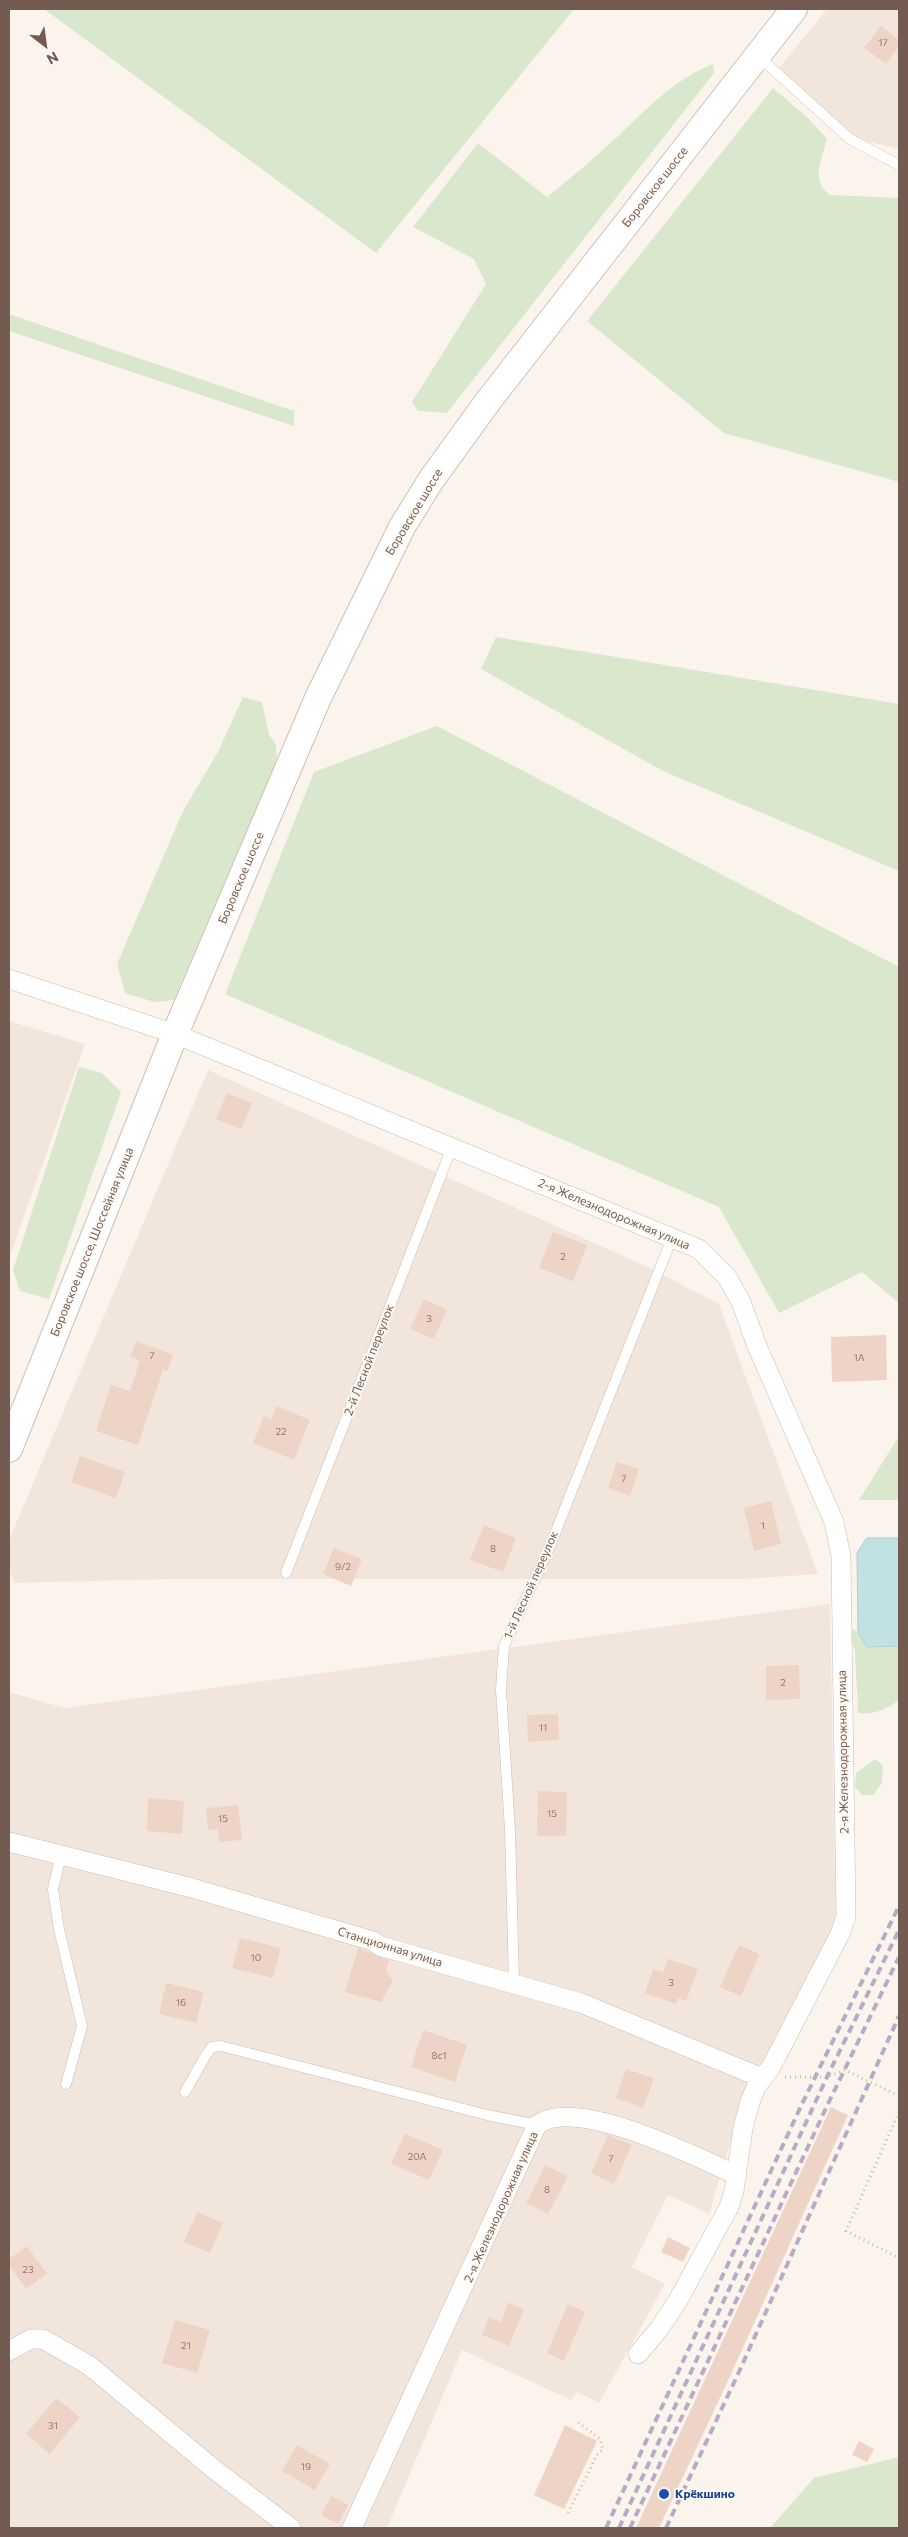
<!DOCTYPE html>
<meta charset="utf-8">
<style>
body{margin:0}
#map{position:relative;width:908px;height:2537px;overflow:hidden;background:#fbf4ed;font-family:Commissioner,sans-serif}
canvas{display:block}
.frame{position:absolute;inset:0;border:10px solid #745b51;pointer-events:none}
.north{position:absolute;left:20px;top:20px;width:50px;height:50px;-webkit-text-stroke:4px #fef9f3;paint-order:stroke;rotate:150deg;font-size:14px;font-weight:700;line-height:20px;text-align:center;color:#745b51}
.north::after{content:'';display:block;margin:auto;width:18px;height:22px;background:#745b51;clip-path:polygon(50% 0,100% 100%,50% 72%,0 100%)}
</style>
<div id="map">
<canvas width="908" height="2537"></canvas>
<div class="frame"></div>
<div class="north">N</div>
</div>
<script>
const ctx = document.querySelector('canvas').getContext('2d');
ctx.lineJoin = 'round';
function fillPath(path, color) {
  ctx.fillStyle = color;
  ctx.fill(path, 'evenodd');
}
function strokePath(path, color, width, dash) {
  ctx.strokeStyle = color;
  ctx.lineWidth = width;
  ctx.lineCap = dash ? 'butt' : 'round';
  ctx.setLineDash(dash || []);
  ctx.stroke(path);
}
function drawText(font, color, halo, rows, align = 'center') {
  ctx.font = font + ' Commissioner,sans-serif';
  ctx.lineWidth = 4;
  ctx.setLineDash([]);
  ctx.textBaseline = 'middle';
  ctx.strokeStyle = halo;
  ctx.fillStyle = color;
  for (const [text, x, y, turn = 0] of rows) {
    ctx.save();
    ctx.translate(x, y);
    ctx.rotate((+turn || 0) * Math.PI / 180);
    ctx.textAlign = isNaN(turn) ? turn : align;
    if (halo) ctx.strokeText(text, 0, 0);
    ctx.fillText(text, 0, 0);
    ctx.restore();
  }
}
fillPath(new Path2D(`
 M827 9H899V149L854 138 778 69Z
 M9 1021 85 1044 9 1259Z
 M208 1070 650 1268 719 1304 818 1574 745 1579H172L14 1583 9 1569V1540Z
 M830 1604 836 1921 766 2064 741 2107 709 2214 668 2195 632 2267 665 2284 599 2403 578 2392 571 2400 462 2350 387 2528H9V1692L65 1708Z`), '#f2e6dc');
fillPath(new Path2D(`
 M44 9H574L376 253Z
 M713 64 714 73 447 413 418 411 412 402 486 284 474 259 413 227 478 143 547 197C570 179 592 160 614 140 645 111 672 80 713 64Z
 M773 88 807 117 827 139C822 159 810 181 830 195L899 198V482L724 433 587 321Z
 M9 314 294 411V426L9 331Z
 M496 637 899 704V871L663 771 481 669Z
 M243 697 262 702 269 734 276 745 277 760 174 1000 154 1002 125 993 117 964 183 811 218 752Z
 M437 726 899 967V1303L862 1272 779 1313 719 1207 225 994 314 772Z
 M79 1067 102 1073 121 1092 49 1299 20 1291 13 1270Z
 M899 1436V1500H859Z
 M849 1627 858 1632 867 1647 899 1646V1700C887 1709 874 1715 858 1713L855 1652Z
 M875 1759 883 1765 882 1783 873 1795H862L855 1787 856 1773Z
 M899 2457V2528H770L814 2478Z`), '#d9e8cc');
const water = new Path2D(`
 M867 1538H899V1646L867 1647 858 1632 857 1553Z`);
fillPath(water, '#c2e1e3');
strokePath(water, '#aad0d4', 1);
fillPath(new Path2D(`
 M881 26 899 40V46L886 64 864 48Z
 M227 1093 252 1103 241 1129 216 1119Z
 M553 1232 587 1245 573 1281 539 1268Z
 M424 1299 447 1310 434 1339 410 1329Z
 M886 1335 887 1380 832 1382 831 1337Z
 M136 1341 173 1355 167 1371 163 1370 138 1445 96 1431 111 1385 130 1391 140 1360 130 1357Z
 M276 1406 310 1420 294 1460 253 1443 264 1416 271 1419Z
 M80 1456 125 1472 116 1498 71 1482Z
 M617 1462 639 1469 630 1496 608 1488Z
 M771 1501 781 1544 754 1551 744 1508Z
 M484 1525 516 1538 503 1572 470 1560Z
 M334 1548 362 1559 351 1586 323 1574Z
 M799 1665 800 1699 766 1700V1666Z
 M558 1714 559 1740 528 1742 527 1715Z
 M538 1791 567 1792 566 1836H537Z
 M148 1798 184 1801 182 1834 147 1831Z
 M238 1805 242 1840 219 1842 218 1829 208 1830 206 1808Z
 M240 1938 281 1948 273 1978 232 1968Z
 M739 1945 760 1954 741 1996 720 1987Z
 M358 1948 389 1960 386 1971 393 1981 381 2002 345 1992Z
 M668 1959 698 1969 686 2001 678 1998 676 2004 645 1993 653 1969 663 1972Z
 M166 1983 204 1992 196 2023 159 2014Z
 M423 2030 467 2045 455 2082 411 2067Z
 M626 2069 654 2078 643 2108 616 2098Z
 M831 2107 848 2115 732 2372 659 2528H636Z
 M405 2134 443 2150 429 2180 391 2164Z
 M608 2135 632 2145 614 2184 591 2173Z
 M545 2165 568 2176 548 2214 526 2203Z
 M197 2212 223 2223 210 2253 184 2242Z
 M668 2237 690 2248 683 2262 661 2252Z
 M27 2246 47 2274 26 2289 9 2265V2259Z
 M508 2303 524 2309 509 2346 482 2335 489 2317 501 2322Z
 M568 2304 585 2312 564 2361 547 2353Z
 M175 2320 210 2330 197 2373 162 2363Z
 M56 2398 80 2417 50 2454 26 2434Z
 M565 2425 597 2441 564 2509 534 2495Z
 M859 2441 874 2449 867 2462 852 2455Z
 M297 2445 330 2464 315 2490 282 2471Z
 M331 2496 348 2505 338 2524 321 2515Z`), '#eed4c7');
const service = new Path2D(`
 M758 56 850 139 899 165
 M286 1573 452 1147
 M61 1855 53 1889 59 1929 82 2026 66 2084
 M514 1984 510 1830 501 1690 504 1646 550 1546 672 1238
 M185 2092 206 2055 212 2047 221 2046 487 2115 537 2125`);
const minor = new Path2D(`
 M9 979 175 1034 699 1249 727 1277 741 1302 757 1346 834 1522 841 1556 846 1917 840 1934 771 2067 756 2087 750 2102 743 2128 734 2191 729 2207 677 2302 659 2329 638 2354
 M9 1842 192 1888 373 1941 380 1946 581 2003 762 2078
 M9 2351 31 2339H43L90 2366 215 2470 291 2528
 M352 2528 537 2125C575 2095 698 2158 737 2175`);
const secondary = new Path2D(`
 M9 1449 175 1034 318 698 402 527 431 480 489 400 794 9`);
strokePath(service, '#cdbcb3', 11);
strokePath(minor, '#cdbcb3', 20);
strokePath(secondary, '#d1beb3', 28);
strokePath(new Path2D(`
 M785 2077H827L845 2070 899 2096
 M899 2112 846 2231 899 2258
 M568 2513 597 2455 603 2449 600 2439 576 2421`), '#d3b7a9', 3, [1, 4]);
strokePath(service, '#fff', 10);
strokePath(minor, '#fff', 19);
strokePath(secondary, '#fff', 26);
strokePath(new Path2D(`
 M606 2528 801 2106 899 1906
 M619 2528 827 2077 899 1930
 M630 2528 827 2106 899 1957
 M666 2528 738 2374 899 2016`), '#b7abc5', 4, [8, 5]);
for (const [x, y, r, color] of [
 [664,2494,6,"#1a4fb4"]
]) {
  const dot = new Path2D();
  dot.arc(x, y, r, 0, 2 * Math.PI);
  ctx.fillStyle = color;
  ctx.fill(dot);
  strokePath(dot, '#fef9f3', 2);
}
drawText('10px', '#92796e', null, [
 ["17",883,43],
 ["2",563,1257],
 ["3",429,1319],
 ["7",152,1356],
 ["1А",859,1358],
 ["22",281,1432],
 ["7",624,1479],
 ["1",763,1526],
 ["8",493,1549],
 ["9/2",343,1567],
 ["2",783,1683],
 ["11",543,1728],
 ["15",552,1814],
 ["15",223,1819],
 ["10",256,1958],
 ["3",671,1983],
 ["16",181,2003],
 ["8с1",439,2056],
 ["20А",417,2157],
 ["7",611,2159],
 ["8",547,2190],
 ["23",28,2270],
 ["21",186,2346],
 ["31",53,2426],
 ["19",306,2467]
]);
drawText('12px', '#745b51', '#fef9f3', [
 ["Боровское шоссе",655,187,-52],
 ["Боровское шоссе",414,512,-59],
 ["Боровское шоссе",241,878,-67],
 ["2-я Железнодорожная улица",614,1214,23],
 ["Боровское шоссе, Шоссейная улица",92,1242,-68],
 ["2-й Лесной переулок",369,1360,-69],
 ["1-й Лесной переулок",531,1585,-66],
 ["2-я Железнодорожная улица",843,1752,-91],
 ["Станционная улица",390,1947,17],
 ["2-я Железнодорожная улица",501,2207,-66]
]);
drawText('bold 12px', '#164399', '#fef9f3', [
 ["Крёкшино",675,2494]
], 'left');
</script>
